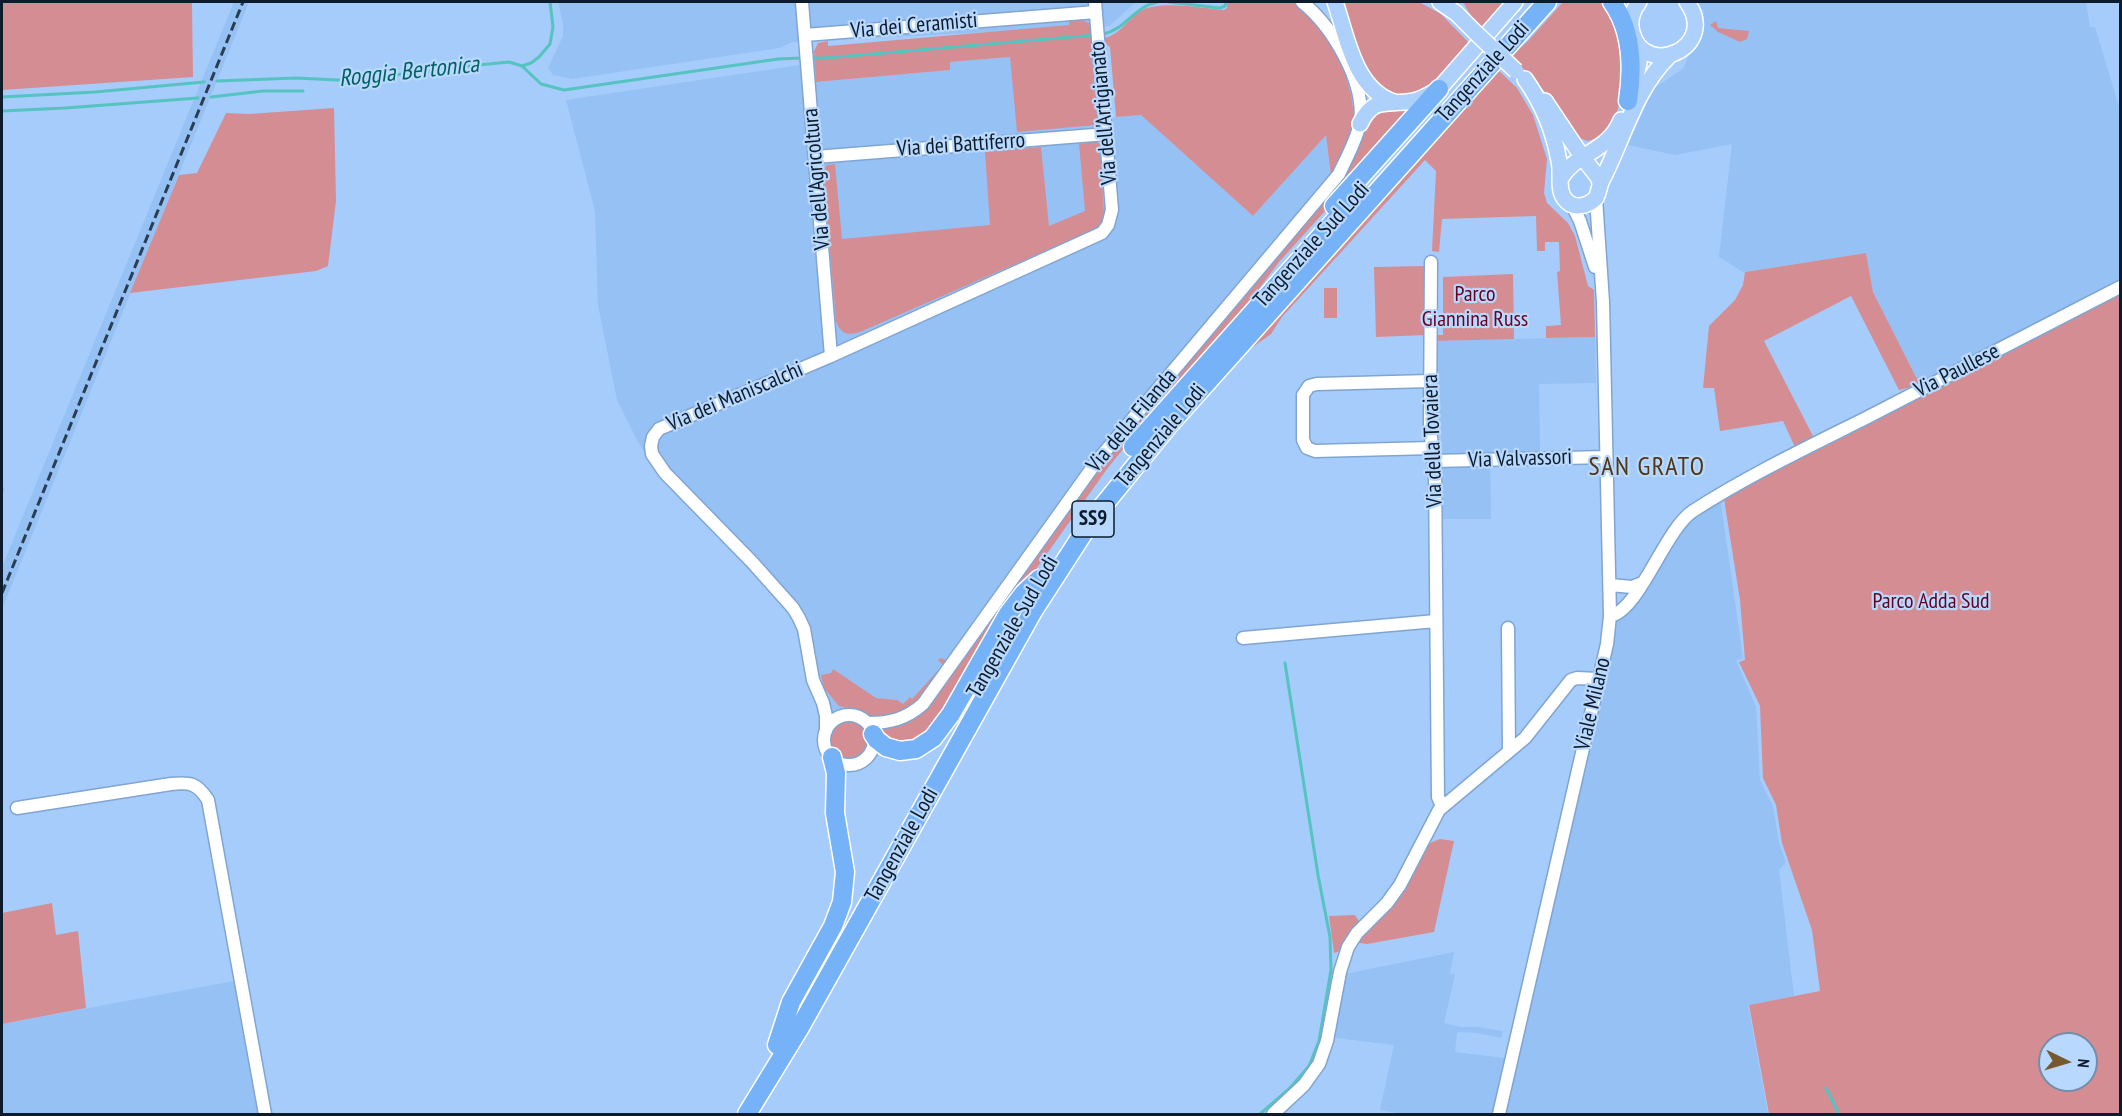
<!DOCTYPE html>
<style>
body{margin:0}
#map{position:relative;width:2122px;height:1116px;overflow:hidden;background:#a5ccfa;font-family:"PT Sans Narrow",sans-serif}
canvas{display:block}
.frame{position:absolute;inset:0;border:3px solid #0d1c2c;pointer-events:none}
.north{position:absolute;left:2038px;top:1032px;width:60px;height:60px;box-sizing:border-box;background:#b9d8fd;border:2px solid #748da9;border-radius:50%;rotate:95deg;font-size:16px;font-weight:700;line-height:24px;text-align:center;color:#0d1c2c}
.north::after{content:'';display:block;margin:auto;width:21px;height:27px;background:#78582e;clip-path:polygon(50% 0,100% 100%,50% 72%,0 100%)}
</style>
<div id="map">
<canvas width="2122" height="1116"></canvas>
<div class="frame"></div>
<div class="north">N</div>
</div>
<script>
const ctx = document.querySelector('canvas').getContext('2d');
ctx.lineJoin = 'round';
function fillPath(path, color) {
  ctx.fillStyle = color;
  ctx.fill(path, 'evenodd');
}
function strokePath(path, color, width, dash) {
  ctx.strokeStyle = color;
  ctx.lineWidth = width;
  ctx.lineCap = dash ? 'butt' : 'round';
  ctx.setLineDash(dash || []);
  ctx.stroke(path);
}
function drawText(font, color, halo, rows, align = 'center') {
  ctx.font = font + ' "PT Sans Narrow",sans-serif';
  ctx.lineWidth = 4.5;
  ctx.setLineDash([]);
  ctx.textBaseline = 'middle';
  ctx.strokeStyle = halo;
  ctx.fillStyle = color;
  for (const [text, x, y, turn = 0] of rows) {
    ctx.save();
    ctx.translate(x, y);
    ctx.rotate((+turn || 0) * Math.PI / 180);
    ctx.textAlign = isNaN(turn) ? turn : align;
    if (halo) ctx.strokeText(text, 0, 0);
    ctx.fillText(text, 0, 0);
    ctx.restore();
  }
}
fillPath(new Path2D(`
 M234 2H249L2 609V567Z
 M558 2H1136L1109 26 792 42 779 48 572 79 553 75 548 68 563 36V23Z
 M1697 2H2086L2090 27H2095L2120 110V278L1920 385 1873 292 1866 253 1743 272 1719 257 1732 144 1675 155 1628 145 1653 89 1684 68 1704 12Z
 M1010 57 1099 122 1098 119 1141 115 1253 216 1326 134 1332 192 1157 397 931 701 881 727 865 716 857 713 847 712 821 715 807 680 797 630 789 612 658 474 637 440 617 400 598 305 595 211 566 100 800 65H815L817 82 950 70V62Z
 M1595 337 1596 383 1539 384 1540 452 1490 454 1491 519H1441V429L1435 428V341Z
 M1720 497 1743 658 1736 660 1756 707 1760 780 1773 806 1779 843 1786 862 1779 870 1794 996 1748 1005 1768 1114H1402L1380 1110 1394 1045 1328 1037 1340 975 1454 952 1450 974H1455L1444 1023 1460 1027H1479L1503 1031 1501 1038 1477 1033 1459 1032 1457 1033 1455 1052 1512 1059 1612 617 1675 533Z
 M245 979 273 1114H2V1024Z`), '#96c1f4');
fillPath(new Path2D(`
 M2 2H192L193 77 2 90Z
 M1227 2H1296L1320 24 1342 63 1351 94 1355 122 1331 177 1326 135 1253 216 1141 115 1116 117 1110 47 1103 41V38C1119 36 1127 20 1140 11 1161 0 1200 8 1224 10L1227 8Z
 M1350 2H1419L1441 14 1471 45 1435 87 1404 98 1389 93 1367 76 1340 4Z
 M1463 2H1510L1484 31 1472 18Z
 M1563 2H1602C1629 27 1636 131 1588 141L1579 138 1575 132H1571C1551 98 1541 83 1510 57L1528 41Z
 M1081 20 1089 23 1090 27 1099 122 1096 125 1017 132 1010 57 950 62V70L816 82 814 51 818 43 828 41V46L1069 25V21Z
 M1716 21 1718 28 1749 31 1747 39 1740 42 1718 32 1710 25Z
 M1496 68 1517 88 1533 115 1547 159 1544 193 1547 203 1568 223 1575 236 1588 286 1594 290 1595 337 1546 338V326L1561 325 1557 272 1560 271 1559 242H1545V251H1537L1536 216 1442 219 1439 252 1432 251 1436 171 1425 160 1282 317 1271 334 1250 349 1248 347Z
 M334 108 336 201 328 266 316 271 130 293 179 175 197 173 226 113 249 114Z
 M1377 109H1417L1279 262 1238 317 1140 428 1107 469 1029 579 932 732 914 745 884 738 881 727 931 701 973 644 1075 497 1157 397 1338 185 1364 124Z
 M1097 142 1100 144 1104 214 1103 222 1098 228 860 332C848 336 840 334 836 321L823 170 827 165 835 164 842 239 990 225 985 152 1041 147 1049 226 1085 211 1079 144Z
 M1866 253 1873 292 1920 385 1899 390 1851 296 1764 341 1814 438 1795 447 1783 421 1720 431 1714 388H1703L1709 326 1735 300 1743 285 1745 272Z
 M1426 266V335L1376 337 1374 267Z
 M1513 274 1514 339 1435 341V335H1443V277Z
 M1324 288H1337V318H1324Z
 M2120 293V1114H1769L1749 1005 1820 991 1812 930 1782 843 1776 805 1763 778 1760 706 1739 662 1745 660 1740 600 1724 499 1811 449ZM2050 1044H2086V1080H2050Z
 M941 658 947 661 919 702 898 715 874 718 860 711 839 706 824 688 821 675 831 673 833 669 876 698 897 700 903 704 910 697 912 699 943 665 938 660Z
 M830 741a21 21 0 1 1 42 0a21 21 0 1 1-42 0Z
 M1440 839 1454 841 1434 932 1367 944 1360 943 1358 941 1404 885 1430 843Z
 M52 903 56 935 78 931 86 1008 2 1024V913Z
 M1355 915 1361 924 1341 951 1334 953 1329 916Z`), '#d58d94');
strokePath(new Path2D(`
 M1168 2 1220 8 1225 6 1226 2
 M1102 34C1125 31 1134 6 1158 2
 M809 58H825L1095 35
 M522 66 541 84 564 90 778 59 802 58
 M217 81 296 78 338 80 437 71 468 66 509 62 522 66 531 63 539 57 550 44 553 27 550 2
 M2 97 95 92 204 82
 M211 97 263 91H303
 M2 111 65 108 198 98
 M2 488V491
 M1826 1088 1839 1114
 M1260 1114 1289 1089 1309 1066 1319 1041 1331 970 1330 937 1318 875 1285 663`), '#55c3c0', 3);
const minor = new Path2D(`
 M802 2 831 356
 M805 35 1096 12
 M815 157 1107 134
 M1572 205 1580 221 1595 267
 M1431 262 1430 429 1435 470 1438 797 1442 806
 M1430 381 1317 384 1309 386 1303 395V440L1307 448 1315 451 1432 448
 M1434 461 1606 457
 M1610 585 1632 587 1642 583
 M1610 616C1639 611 1665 529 1693 511 1747 476 1808 447 1866 418 1951 374 2036 331 2120 287
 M1508 628 1509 751
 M1243 638 1436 621
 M824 740a25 25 0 1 1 50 0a25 25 0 1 1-50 0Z
 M868 723C890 723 906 719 923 704L1097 461 1339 174C1346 159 1357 139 1360 123 1366 82 1332 26 1302 2
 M826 731V716L823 703 813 680 804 629 799 618 793 608 752 562 665 473 652 454 651 446 653 437 659 429 831 356 1102 233 1108 225 1112 210 1095 2
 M17 808 171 784C190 782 197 783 208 800L265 1114
 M1273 1114 1304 1085 1319 1064 1327 1041 1340 972 1348 947 1357 933 1387 903 1400 885 1439 810 1525 738 1571 680 1577 678 1598 679
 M1499 1114 1607 644 1610 616 1603 302 1596 198`);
const major = new Path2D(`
 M1335 2C1347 36 1354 89 1394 102
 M1440 2 1456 13 1476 33
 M1639 2C1632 11 1629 21 1632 32 1644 80 1720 48 1687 2
 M1525 79C1542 103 1554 133 1559 161 1562 173 1557 188 1564 198 1572 210 1587 207 1596 198 1599 192 1599 186 1602 180 1623 140 1635 89 1669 56
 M1635 80 1639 63 1638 45
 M1545 101 1583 158 1598 177 1600 183
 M1360 124C1374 95 1387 106 1413 101 1423 99 1430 94 1439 89L1515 2
 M1561 178C1576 152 1608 153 1621 120`);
const highway = new Path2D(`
 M1612 2C1632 30 1633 68 1628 101
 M1334 206 1439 89
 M1133 447 1352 201
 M873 734 877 740 886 747 900 751 916 749 933 738 951 714 1008 614 1024 593 1039 579
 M777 1045 791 1002 833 926 842 902 845 872 835 813 836 773 832 757
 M747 1114 799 1029 1033 611 1093 518 1168 426 1547 2`);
strokePath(minor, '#80a5d2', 15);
strokePath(major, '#fff', 18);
strokePath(highway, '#fff', 21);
strokePath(minor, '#fff', 12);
strokePath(major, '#add1fa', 15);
strokePath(highway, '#76b2f7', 18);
strokePath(new Path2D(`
 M2 593 243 2`), '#2a3d53', 3, [9, 4.5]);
const majorBridge = new Path2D(`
 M1476 33 1516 71`);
strokePath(majorBridge, '#fff', 18, []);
strokePath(majorBridge, '#add1fa', 15);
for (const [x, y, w] of [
 [1093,519,42]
]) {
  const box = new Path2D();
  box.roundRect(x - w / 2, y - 18, w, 36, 4.5);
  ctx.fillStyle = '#b9d8fd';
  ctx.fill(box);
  strokePath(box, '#0d1c2c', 1.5);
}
drawText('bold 21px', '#0d1c2c', null, [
 ["SS9",1093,519]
]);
drawText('22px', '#0d1c2c', '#b9d8fd', [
 ["Via dei Ceramisti",914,26,-5],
 ["Tangenziale Lodi",1483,72,-48],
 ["Via dell'Artigianato",1104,113,-95],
 ["Via dei Battiferro",961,145,-4],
 ["Via dell'Agricoltura",817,179,-95],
 ["Tangenziale Sud Lodi",1312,245,-48],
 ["Via Paullese",1957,371,-27],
 ["Via dei Maniscalchi",735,397,-23],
 ["Via della Filanda",1132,421,-50],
 ["Tangenziale Lodi",1161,436,-50],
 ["Via della Tovaiera",1433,441,-92],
 ["Via Valvassori",1520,459,-2],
 ["Tangenziale Sud Lodi",1013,627,-60],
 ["Viale Milano",1593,704,-77],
 ["Tangenziale Lodi",902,845,-61]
]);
drawText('22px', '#670121', '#b9d8fd', [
 ["Parco",1475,295],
 ["Giannina Russ",1475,320],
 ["Parco Adda Sud",1931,602]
]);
drawText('italic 24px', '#006362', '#b9d8fd', [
 ["Roggia Bertonica",409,72,-6]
]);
ctx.letterSpacing = '1.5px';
drawText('26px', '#503715', '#b9d8fd', [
 ["SAN GRATO",1647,468]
]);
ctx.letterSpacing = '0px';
</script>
